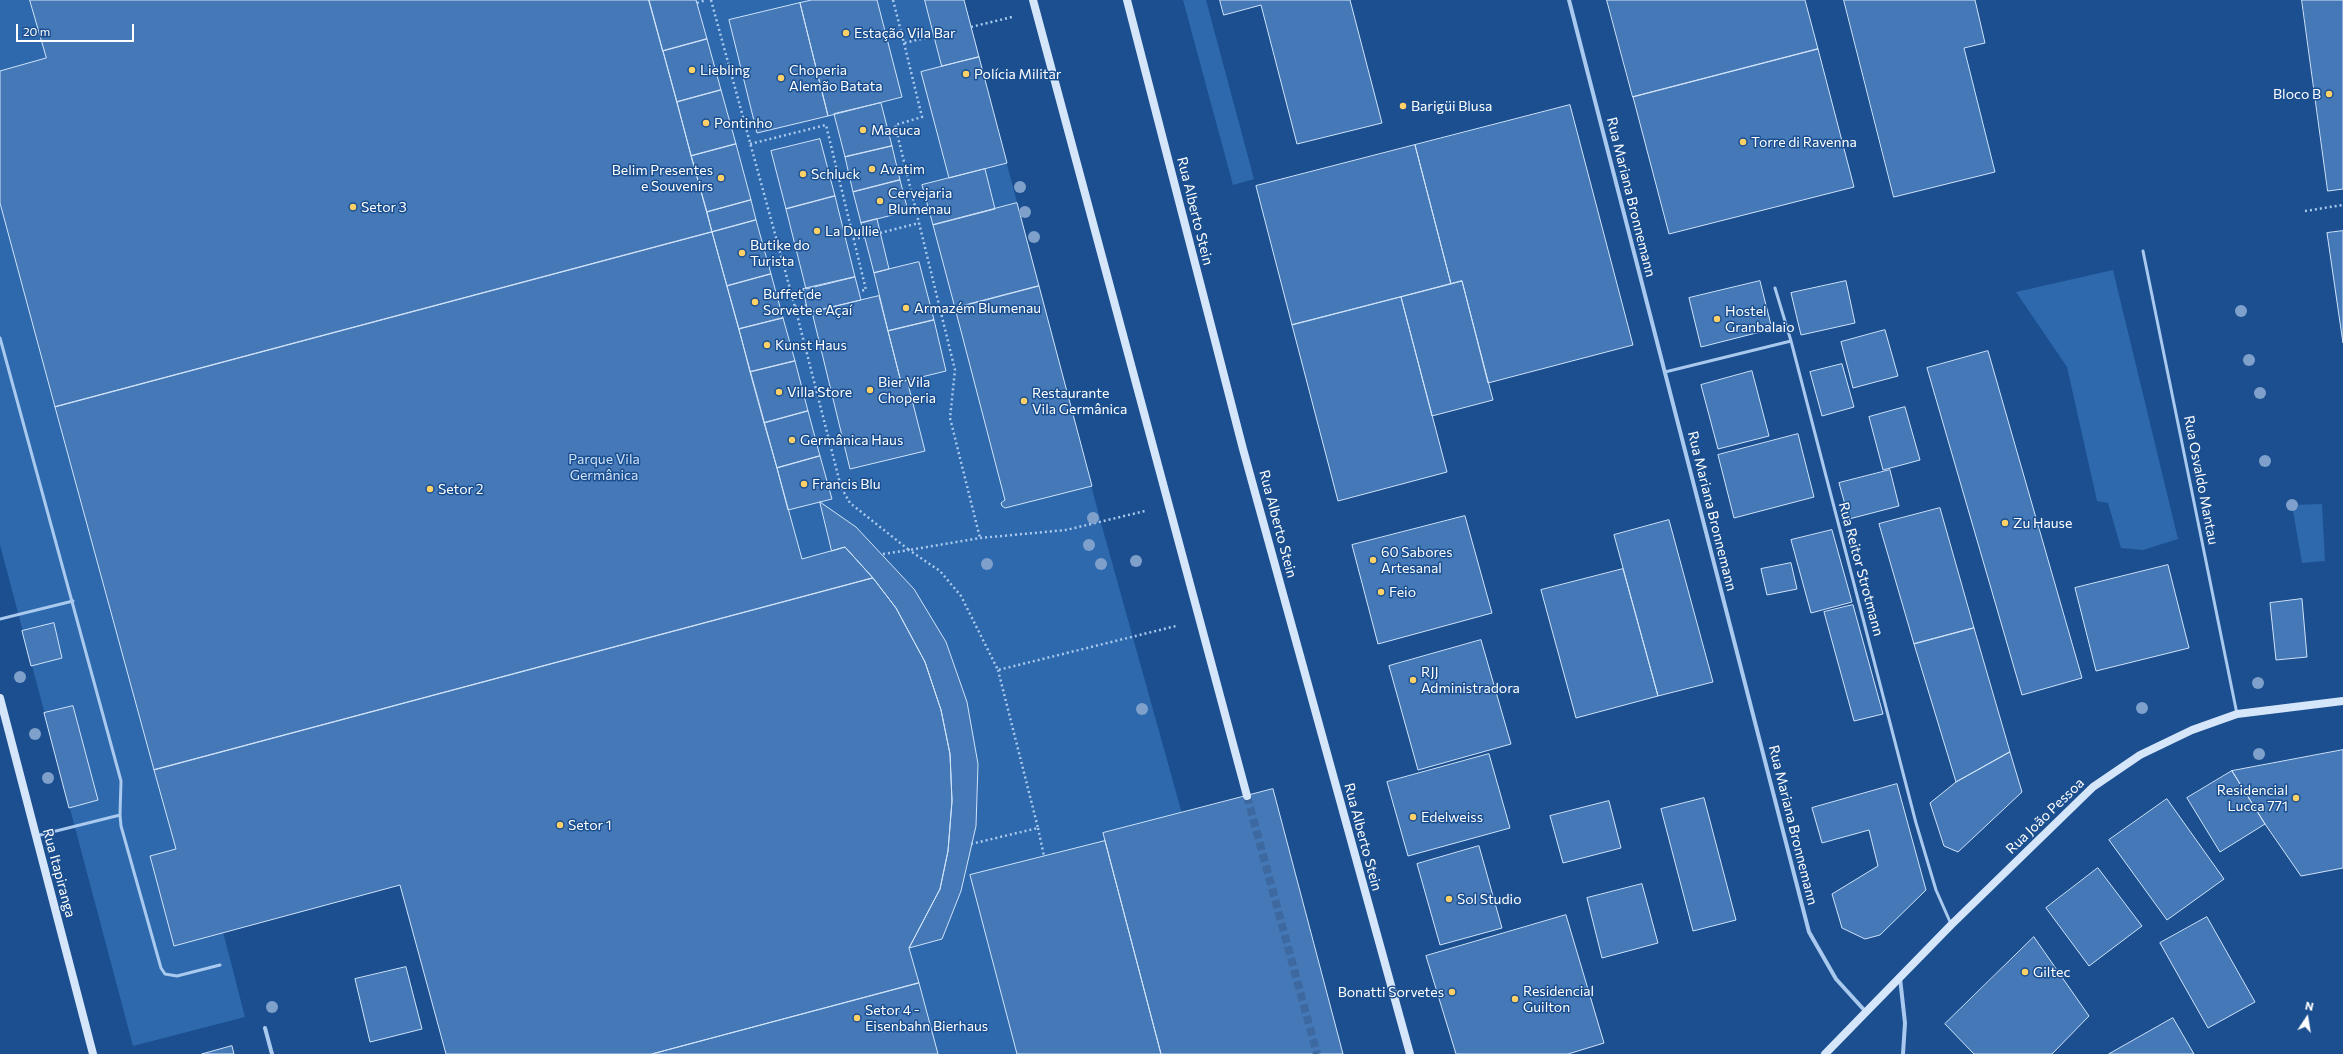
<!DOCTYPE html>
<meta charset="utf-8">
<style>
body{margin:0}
#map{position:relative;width:2343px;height:1054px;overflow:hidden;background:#1b4f8f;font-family:Commissioner,sans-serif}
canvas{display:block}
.north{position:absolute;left:2287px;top:998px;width:40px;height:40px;-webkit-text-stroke:3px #1b4f8f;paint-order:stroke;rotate:12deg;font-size:11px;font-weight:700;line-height:16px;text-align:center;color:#fff}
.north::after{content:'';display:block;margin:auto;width:14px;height:18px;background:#fff;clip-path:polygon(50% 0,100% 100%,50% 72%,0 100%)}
.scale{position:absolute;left:16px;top:24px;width:118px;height:18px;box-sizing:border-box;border:2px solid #fff;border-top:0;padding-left:5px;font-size:12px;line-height:14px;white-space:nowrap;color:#fff;-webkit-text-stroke:3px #1b4f8f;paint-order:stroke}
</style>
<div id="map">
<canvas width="2343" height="1054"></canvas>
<div class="north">N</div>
<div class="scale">20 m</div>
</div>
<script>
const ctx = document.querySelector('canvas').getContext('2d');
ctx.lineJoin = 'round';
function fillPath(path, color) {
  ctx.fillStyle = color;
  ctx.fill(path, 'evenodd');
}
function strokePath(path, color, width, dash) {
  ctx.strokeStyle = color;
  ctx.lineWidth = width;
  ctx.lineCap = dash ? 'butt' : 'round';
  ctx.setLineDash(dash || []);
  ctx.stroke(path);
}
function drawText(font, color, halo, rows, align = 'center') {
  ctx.font = font + ' Commissioner,sans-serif';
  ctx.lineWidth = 3;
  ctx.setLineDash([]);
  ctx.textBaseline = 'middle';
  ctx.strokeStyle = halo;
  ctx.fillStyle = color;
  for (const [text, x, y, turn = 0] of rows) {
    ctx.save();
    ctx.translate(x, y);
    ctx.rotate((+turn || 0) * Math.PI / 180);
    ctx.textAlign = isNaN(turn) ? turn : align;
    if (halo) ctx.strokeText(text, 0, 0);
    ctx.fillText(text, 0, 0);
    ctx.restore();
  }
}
fillPath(new Path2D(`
 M0 0H964L1101 523 1249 1054H446L400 885 223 932 245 1017 133 1046 0 545Z
 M1183 0H1206L1254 179 1233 185Z
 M2113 270 2178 539 2143 550 2121 548 2108 503 2097 501 2067 367 2016 292Z
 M2322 504 2325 561 2302 563 2292 505Z`), '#2e69ad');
const building = new Path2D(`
 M30 0H649L712 232 55 407 0 203V71L46 58Z
 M649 0H696L707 39 663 51Z
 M812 0H877L902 97 828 116 800 3Z
 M925 0H964L979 57 942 66Z
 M1220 0H1350L1382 123 1297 144 1261 5 1224 15Z
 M1607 0H1805L1818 49 1633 97Z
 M1844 0H1975L1985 43 1964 48 1995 172 1894 197Z
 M2302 0H2343V189L2328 191Z
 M800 3 828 116 757 133 729 20Z
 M707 39 721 90 677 102 663 51Z
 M1818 49 1854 187 1669 234 1633 97Z
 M979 57 1007 163 949 178 921 72Z
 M721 90 736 144 691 156 677 102Z
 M881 103 892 146 845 157 834 114Z
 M1570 105 1633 345 1488 383 1462 281 1451 284 1415 145Z
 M820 139 835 196 786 209 771 151Z
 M736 144 751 200 707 212 691 156Z
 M1415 145 1451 284 1292 325 1256 186Z
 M892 146 900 180 853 192 845 157Z
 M985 169 995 209 933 225 922 185Z
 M900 180 908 211 861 223 853 192Z
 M835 196 855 277 806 289 786 209Z
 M751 200 756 220 712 232 707 212Z
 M1017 203 1039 286 955 308 933 225Z
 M877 219 889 269 874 273 861 223Z
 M756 220 771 274 727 286 712 232Z
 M2343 231V343L2327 233Z
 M712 232 802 559 845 547 873 578 154 770 55 407Z
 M919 262 934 320 888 331 874 273Z
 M771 274 783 318 739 329 727 286Z
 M855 277 861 300 808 313 803 289Z
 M1462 281 1493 400 1432 416 1401 297Z
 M1760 281 1772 329 1701 347 1689 298Z
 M1846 281 1855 323 1801 335 1791 293Z
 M1039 286 1092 486 1005 508 1002 506 1001 503 1005 500 955 308Z
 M879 296 901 382 907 380 925 451 850 469 812 312Z
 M1401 297 1447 472 1338 501 1292 325Z
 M783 318 795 361 750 372 739 329Z
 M934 320 946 371 901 382 888 331Z
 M1885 330 1898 376 1853 388 1841 342Z
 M1988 351 2082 678 2022 695 1927 368Z
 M795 361 808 411 764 423 750 372Z
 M1842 364 1854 407 1822 416 1810 372Z
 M1752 371 1769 436 1718 449 1701 385Z
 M1905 407 1920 460 1883 470 1869 417Z
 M808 411 820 456 777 468 764 423Z
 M1798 434 1814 497 1734 518 1718 455Z
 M820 456 832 499 788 510 777 468Z
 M1890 470 1899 506 1849 519 1839 483Z
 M820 502 856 527 914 589 946 642 967 702 978 764 976 826 961 891 942 939 909 948 940 889 948 851 952 801 950 754 941 710 925 662 896 608 873 578 845 547 832 551Z
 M1940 508 1974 628 1914 644 1879 524Z
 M1465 516 1492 613 1378 644 1352 545Z
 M1669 520 1713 682 1658 696 1614 535Z
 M1832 530 1852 602 1811 613 1791 540Z
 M1791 563 1797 589 1767 595 1761 569Z
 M2168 565 2189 648 2096 671 2075 588Z
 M1623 569 1658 696 1576 718 1541 590Z
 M873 578 896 608 925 662 941 710 950 754 952 801 948 851 940 889 909 948 919 983 652 1054H446L400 885 174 946 150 856 176 849 154 770Z
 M2302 599 2307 657 2276 660 2270 603Z
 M1853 605 1883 714 1854 721 1824 612Z
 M54 623 62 658 31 666 22 631Z
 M1974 628 2010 752 1956 782 1914 644Z
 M1481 640 1511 744 1418 770 1389 666Z
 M73 706 98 800 69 808 44 713Z
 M2343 750V868L2301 876 2265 824 2232 771Z
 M2010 752 2022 792 1958 852 1944 846 1930 803 1956 782Z
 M1489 754 1510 828 1408 856 1387 782Z
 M2232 771 2265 824 2220 852 2187 798Z
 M1897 784 1926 890 1880 935 1865 939 1842 928 1832 894 1878 866 1869 830 1822 843 1812 808Z
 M1273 789 1343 1054H1161L1103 833Z
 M1704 798 1736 920 1693 931 1661 809Z
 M2167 799 2224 879 2167 920 2109 840Z
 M1609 801 1621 848 1563 863 1550 816Z
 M1105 841 1161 1054H1017L970 875Z
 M1479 846 1502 928 1440 945 1417 864Z
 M2098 868 2142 926 2089 966 2046 908Z
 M1642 884 1658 943 1602 958 1587 898Z
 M1566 915 1604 1043 1568 1054H1456L1426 956Z
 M2207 917 2255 1002 2208 1028 2160 943Z
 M2034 937 2089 1016 2052 1054H1974L1945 1024Z
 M406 967 422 1029 370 1042 355 979Z
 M919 983 938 1054H652Z
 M2173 1018 2194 1054H2109Z
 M232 1046 234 1054H202Z`);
fillPath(building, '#4478b7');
strokePath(building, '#cfe3fa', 1);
strokePath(new Path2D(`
 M1247 796 1317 1054`), '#3d69a0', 8, [8, 4]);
strokePath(new Path2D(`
 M711 0 795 307 841 487 850 503 909 550 980 538 1066 530 1145 511
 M893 0 904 43 934 36
 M697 3 706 0
 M971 27 1012 17
 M904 43 922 117 895 125 955 370 950 418 980 538
 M750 144 826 125 866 290 858 291
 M2305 211 2343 205
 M880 233 919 223
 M853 239 865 237
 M795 307 806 305
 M883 554 909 550 940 571 961 596 998 670 1176 626
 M1038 828 1044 856
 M971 844 1038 828 998 670`), '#a9c9ee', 2.5, [2, 3]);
strokePath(new Path2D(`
 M2143 251 2237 714
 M1775 288 1791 341
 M0 338 121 781 120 815 36 836
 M1665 372 1791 341 1916 823 1936 890 1951 924
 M0 619 73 601
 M120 815 121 826 161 968 165 974 177 976 220 965`), '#a9c9ee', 3);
strokePath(new Path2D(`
 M1569 0 1809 932 1836 979 1866 1012
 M1900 978 1905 1023 1903 1054
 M265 1028 272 1054`), '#a9c9ee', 4);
strokePath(new Path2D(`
 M1033 0 1247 796
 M1127 0 1243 449 1410 1054
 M0 698 93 1054
 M1825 1054 1951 925 2093 787 2140 755 2192 730 2237 714 2343 701`), '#d6e6fa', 8);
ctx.fillStyle = '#7ea0ca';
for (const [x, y] of [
 [1020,187],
 [1025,212],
 [1034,237],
 [2241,311],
 [2249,360],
 [2260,393],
 [2265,461],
 [2292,505],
 [1093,518],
 [1089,545],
 [1136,561],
 [987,564],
 [1101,564],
 [20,677],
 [2258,683],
 [2142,708],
 [1142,709],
 [35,734],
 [2259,754],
 [48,778],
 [272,1007]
]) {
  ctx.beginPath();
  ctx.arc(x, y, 6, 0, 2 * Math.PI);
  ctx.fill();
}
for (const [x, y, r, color] of [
 [846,33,4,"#ffd166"],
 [692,70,4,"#ffd166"],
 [966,74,4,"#ffd166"],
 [781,78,4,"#ffd166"],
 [2329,94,4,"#ffd166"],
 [1403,106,4,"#ffd166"],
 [706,123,4,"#ffd166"],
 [863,130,4,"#ffd166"],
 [1743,142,4,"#ffd166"],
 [872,169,4,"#ffd166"],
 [803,174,4,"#ffd166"],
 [721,178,4,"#ffd166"],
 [880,201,4,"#ffd166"],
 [353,207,4,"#ffd166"],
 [817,231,4,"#ffd166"],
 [742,253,4,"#ffd166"],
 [755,302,4,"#ffd166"],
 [906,308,4,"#ffd166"],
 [1717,319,4,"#ffd166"],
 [767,345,4,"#ffd166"],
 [870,390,4,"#ffd166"],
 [779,392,4,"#ffd166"],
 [1024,401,4,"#ffd166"],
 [792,440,4,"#ffd166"],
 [804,484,4,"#ffd166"],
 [430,489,4,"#ffd166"],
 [2005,523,4,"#ffd166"],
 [1373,560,4,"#ffd166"],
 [1381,592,4,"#ffd166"],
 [1413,680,4,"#ffd166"],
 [2296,798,4,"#ffd166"],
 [1413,817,4,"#ffd166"],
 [560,825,4,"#ffd166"],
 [1449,899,4,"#ffd166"],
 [2025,972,4,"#ffd166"],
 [1452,992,4,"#ffd166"],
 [1515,999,4,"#ffd166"],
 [857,1018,4,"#ffd166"]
]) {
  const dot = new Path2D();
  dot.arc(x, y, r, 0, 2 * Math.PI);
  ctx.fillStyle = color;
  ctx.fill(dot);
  strokePath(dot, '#1b4f8f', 1.5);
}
drawText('14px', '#fff', '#1b4f8f', [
 ["Estação Vila Bar",854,33],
 ["Liebling",700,70],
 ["Choperia",789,70],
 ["Alemão Batata",789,86],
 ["Polícia Militar",974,74],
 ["Bloco B",2321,94,"right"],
 ["Barigüi Blusa",1411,106],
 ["Pontinho",714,123],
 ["Macuca",871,130],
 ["Torre di Ravenna",1751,142],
 ["Avatim",880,169],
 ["Belim Presentes",713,170,"right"],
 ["e Souvenirs",713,186,"right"],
 ["Schluck",811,174],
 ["Cervejaria",888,193],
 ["Blumenau",888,209],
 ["Setor 3",361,207],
 ["La Dullie",825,231],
 ["Butike do",750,245],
 ["Turista",750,261],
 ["Buffet de",763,294],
 ["Sorvete e Açaí",763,310],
 ["Armazém Blumenau",914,308],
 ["Hostel",1725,311],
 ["Granbalaio",1725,327],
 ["Kunst Haus",775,345],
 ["Bier Vila",878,382],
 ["Choperia",878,398],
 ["Villa Store",787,392],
 ["Restaurante",1032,393],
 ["Vila Germânica",1032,409],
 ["Germânica Haus",800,440],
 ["Francis Blu",812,484],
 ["Setor 2",438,489],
 ["Zu Hause",2013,523],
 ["60 Sabores",1381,552],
 ["Artesanal",1381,568],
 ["Feio",1389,592],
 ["RJJ",1421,672],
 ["Administradora",1421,688],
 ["Residencial",2288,790,"right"],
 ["Lucca 771",2288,806,"right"],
 ["Edelweiss",1421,817],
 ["Setor 1",568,825],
 ["Sol Studio",1457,899],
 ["Giltec",2033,972],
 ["Residencial",1523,991],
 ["Guilton",1523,1007],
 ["Bonatti Sorvetes",1444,992,"right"],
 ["Setor 4 -",865,1010],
 ["Eisenbahn Bierhaus",865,1026]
], 'left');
drawText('14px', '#fff', '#1b4f8f', [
 ["Rua Mariana Bronnemann",1631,197,76],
 ["Rua Alberto Stein",1195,211,76],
 ["Rua Osvaldo Mantau",2201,480,79],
 ["Rua Mariana Bronnemann",1712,511,76],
 ["Rua Alberto Stein",1278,524,75],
 ["Rua Reitor Strotmann",1861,569,75],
 ["Rua João Pessoa",2045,816,-44],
 ["Rua Mariana Bronnemann",1793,825,76],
 ["Rua Alberto Stein",1363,837,75],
 ["Rua Itapiranga",59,873,75]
]);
drawText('14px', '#cfe3fa', '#1b4f8f', [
 ["Parque Vila",604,459],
 ["Germânica",604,475]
]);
</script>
